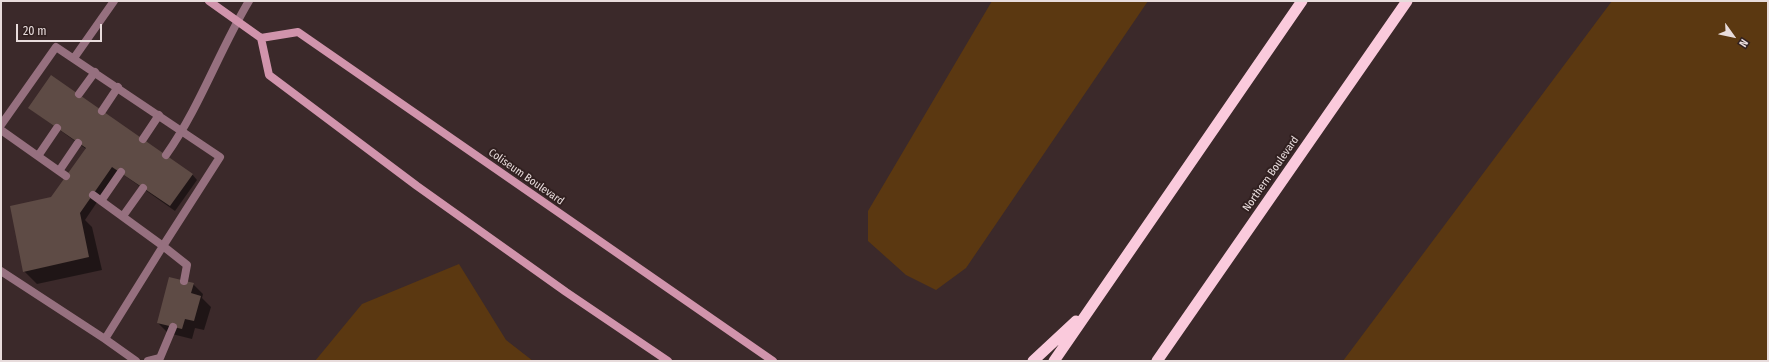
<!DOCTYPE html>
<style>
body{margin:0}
#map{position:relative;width:1769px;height:362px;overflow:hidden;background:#3b292a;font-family:"Fira Sans Condensed",sans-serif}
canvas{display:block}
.frame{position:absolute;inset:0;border:2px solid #e8dcdc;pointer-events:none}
.north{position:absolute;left:1713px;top:16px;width:40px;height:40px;-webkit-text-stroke:3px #312020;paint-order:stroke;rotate:123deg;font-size:11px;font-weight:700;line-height:16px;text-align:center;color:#e8dcdc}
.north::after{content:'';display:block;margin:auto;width:14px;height:18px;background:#e8dcdc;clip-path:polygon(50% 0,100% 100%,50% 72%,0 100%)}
.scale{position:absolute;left:16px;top:24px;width:86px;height:18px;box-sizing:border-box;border:2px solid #e8dcdc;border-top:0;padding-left:5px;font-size:12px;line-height:14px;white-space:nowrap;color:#e8dcdc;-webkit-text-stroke:3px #312020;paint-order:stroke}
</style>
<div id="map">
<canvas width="1769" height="362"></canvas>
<div class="frame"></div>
<div class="north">N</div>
<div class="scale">20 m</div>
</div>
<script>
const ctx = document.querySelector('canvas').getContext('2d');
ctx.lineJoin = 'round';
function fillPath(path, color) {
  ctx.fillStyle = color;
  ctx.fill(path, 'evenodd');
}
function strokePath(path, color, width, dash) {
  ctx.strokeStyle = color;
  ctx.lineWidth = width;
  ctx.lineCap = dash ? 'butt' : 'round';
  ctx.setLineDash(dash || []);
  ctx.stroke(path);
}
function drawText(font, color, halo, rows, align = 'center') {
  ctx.font = font + ' "Fira Sans Condensed",sans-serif';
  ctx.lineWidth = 4;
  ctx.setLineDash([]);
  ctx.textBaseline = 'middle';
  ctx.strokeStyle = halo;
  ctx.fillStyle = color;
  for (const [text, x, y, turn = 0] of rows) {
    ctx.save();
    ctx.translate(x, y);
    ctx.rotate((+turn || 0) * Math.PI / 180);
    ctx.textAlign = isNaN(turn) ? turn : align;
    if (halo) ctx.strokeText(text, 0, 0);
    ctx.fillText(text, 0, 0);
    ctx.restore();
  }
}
fillPath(new Path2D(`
 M992 1H1148L966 268 936 290 906 275 868 241V211Z
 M1612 1H1768V361H1343Z
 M459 264 506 340 533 361H315L362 304Z`), '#5b3811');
fillPath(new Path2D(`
 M29 108 192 174 197 180 175 211 118 171 85 220 92 227 102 270 37 284 24 271 52 198 86 149Z
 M193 284 203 294 202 298 211 307 204 330 195 328 192 339 168 333 158 323Z`), '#0007');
fillPath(new Path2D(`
 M51 75 193 174 170 206 112 167 80 213 89 257 23 272 10 206 51 197 86 148 28 108Z
 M169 277 194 283 191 293 201 296 194 321 185 319 182 329 157 323Z`), '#5e4b45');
strokePath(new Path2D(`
 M74 58 114 1
 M79 94 95 72
 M102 111 118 87
 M1 125 56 47 220 157 163 246 93 195
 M1 130 66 176
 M143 139 159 115
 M166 155C200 107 219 51 249 1
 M38 156 57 128
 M59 171 78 143
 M101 201 121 172
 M123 216 143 188
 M1 271 105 339 163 246 187 265 184 281
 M105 339 136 361
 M148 361 160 358 173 327`), '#96707f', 8);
strokePath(new Path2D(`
 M209 1 261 38 269 75 417 186 566 292 668 361
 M261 38 298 32 773 361`), '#d194ac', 8);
strokePath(new Path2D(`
 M1033 361 1076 321
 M1054 361 1302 1
 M1157 361 1407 1`), '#facadc', 11);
drawText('11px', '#e8dcdc', '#312020', [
 ["Northern Boulevard",1271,174,-55],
 ["Coliseum Boulevard",526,177,35]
]);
</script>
